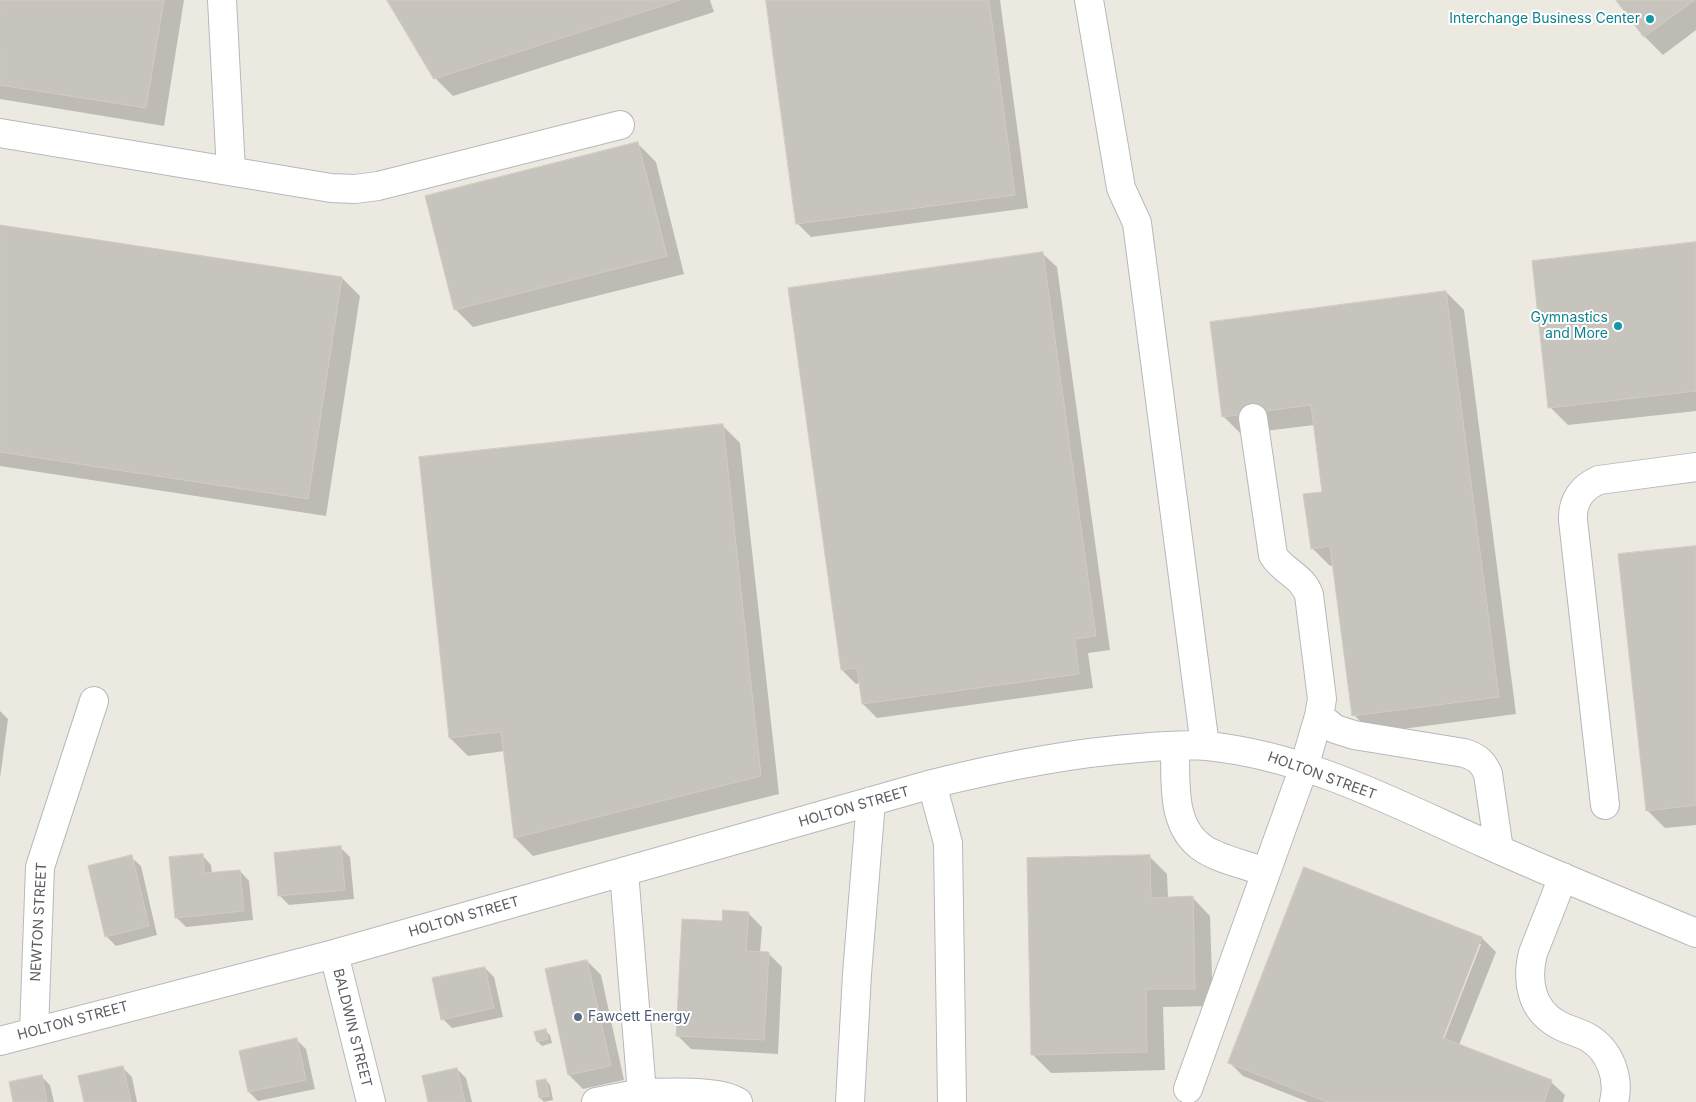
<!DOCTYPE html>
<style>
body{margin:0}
canvas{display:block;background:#eceae0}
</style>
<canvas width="1696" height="1102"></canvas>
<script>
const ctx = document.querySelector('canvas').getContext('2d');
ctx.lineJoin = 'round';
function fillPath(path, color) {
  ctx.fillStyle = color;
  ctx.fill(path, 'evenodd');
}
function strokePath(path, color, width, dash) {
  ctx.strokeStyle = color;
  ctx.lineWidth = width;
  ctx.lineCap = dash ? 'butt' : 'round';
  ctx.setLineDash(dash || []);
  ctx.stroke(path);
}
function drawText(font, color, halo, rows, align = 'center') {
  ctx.font = font + ' Inter,sans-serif';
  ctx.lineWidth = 4;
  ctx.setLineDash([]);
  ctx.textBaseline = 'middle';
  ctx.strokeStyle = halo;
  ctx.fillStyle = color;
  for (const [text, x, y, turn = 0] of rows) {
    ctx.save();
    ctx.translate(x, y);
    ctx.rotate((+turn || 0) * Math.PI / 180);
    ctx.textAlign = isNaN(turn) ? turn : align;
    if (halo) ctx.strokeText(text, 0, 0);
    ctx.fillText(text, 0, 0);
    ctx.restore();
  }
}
fillPath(new Path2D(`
 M0 0H184L164 126 0 99Z
 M389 0H710L714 12 453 96 435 78Z
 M767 0H1000L1028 208 811 237 797 223Z
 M1618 0H1696V30L1663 55 1645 37Z
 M638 144 656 162 684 274 473 327 455 309Z
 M0 234 342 278 360 296 326 516 0 466Z
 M1696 244V411L1568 425 1550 407Z
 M1043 254 1057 267 1110 650 1088 653 1093 688 877 718 863 704 860 683 856 684 842 670Z
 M1446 292 1464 310 1516 714 1372 733 1354 715 1334 565 1330 566 1312 548 1323 493 1314 425 1241 434 1223 416Z
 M722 425 740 443 779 794 533 856 515 838 505 751 468 756 450 738Z
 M1696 547V825L1665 828 1647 810Z
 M0 711 8 719 0 778Z
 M341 848 350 857 354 899 289 905 280 896Z
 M202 855 211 865 212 874 240 871 249 881 253 920 186 927 177 918Z
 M1149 856 1167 874 1168 898H1193L1210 916 1213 1006 1163 1007 1165 1070 1051 1073 1033 1055Z
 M131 857 141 866 157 935 116 946 106 936Z
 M1305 869 1482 938 1496 952 1459 1045 1551 1082 1565 1095 1563 1102H1308L1243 1076 1229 1062ZM1479 944H1481L1442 1044 1440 1043Z
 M748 913 762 927 760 953H768L782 967 778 1054 691 1049 677 1035 723 922Z
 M587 961 601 975 624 1080 583 1089 569 1075Z
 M485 968 494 977 503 1017 452 1028 443 1019Z
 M545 1030 550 1035 552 1043 542 1046 538 1042Z
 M296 1039 306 1049 315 1089 258 1101 249 1092 240 1052Z
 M123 1068 132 1077 137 1102H86Z
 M457 1069 466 1078 472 1102H429Z
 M41 1076 50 1085 54 1102H14Z
 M546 1080 550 1085 553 1100 544 1102 540 1098 537 1082Z`), '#0003');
const building = new Path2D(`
 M0 0H164L146 108 0 85Z
 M387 0H680L434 79Z
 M766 0H989L1015 195 796 224Z
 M1616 0H1695L1644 37Z
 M638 142 667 256 454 310 425 196Z
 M0 225 342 277 308 499 0 452Z
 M1696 242V391L1548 408 1532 261Z
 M1043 252 1096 636 1075 639 1079 674 862 704 857 668 841 670 788 288Z
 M1446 291 1499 697 1352 716 1330 546 1311 549 1303 494 1322 492 1311 405 1222 417 1210 322Z
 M723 424 761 776 514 838 501 732 449 738 419 457Z
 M1696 546V805L1646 811 1618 554Z
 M341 846 345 890 278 896 274 853Z
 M203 854 204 873 240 870 244 911 175 918 169 857Z
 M132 855 149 926 105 937 88 866Z
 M1150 855 1151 898 1193 896 1195 989H1146L1147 1052 1031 1055 1027 858Z
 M1304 867 1482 937 1443 1038 1552 1080 1544 1102H1327L1228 1063Z
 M723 910 749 912 746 951 769 952 764 1040 676 1036 682 919 722 921Z
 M587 960 611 1066 568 1075 545 969Z
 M485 967 494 1008 441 1020 432 978Z
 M546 1029 548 1039 537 1042 534 1032Z
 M297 1038 306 1080 248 1092 239 1051Z
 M123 1066 131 1102H84L78 1076Z
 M457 1068 465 1102H428L422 1076Z
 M42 1075 47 1102H13L9 1082Z
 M546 1079 549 1096 539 1098 536 1081Z`);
fillPath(building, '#c7c4bd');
strokePath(building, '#d1ccbe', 1);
const minor = new Path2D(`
 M222 0 231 171
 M1089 0 1121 188 1137 223 1205 746
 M0 133 331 188 355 189 378 186 620 125
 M1319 716 1335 729 1354 735 1464 753C1477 757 1483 762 1488 774L1499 850
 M1175 746C1176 781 1170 827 1204 849 1221 860 1247 865 1266 872
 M932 784 948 843 952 1102
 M1605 805 1573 520C1572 501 1582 487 1599 480L1696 467
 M624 872 642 1093C667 1093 718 1089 738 1102
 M1563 877 1533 953C1526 981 1531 1009 1557 1024 1567 1030 1579 1032 1589 1038 1610 1051 1620 1078 1614 1102
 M334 954 371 1102
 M34 1031 40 867 94 701
 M0 1041 334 954 932 784C1000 767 1069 753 1139 748 1161 746 1185 744 1207 746 1306 756 1395 803 1484 843 1554 875 1625 903 1696 933
 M1188 1089 1304 767 1319 716 1322 699 1309 595C1303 576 1282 571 1273 555L1253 418
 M596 1102 642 1093
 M850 1102 857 974 871 801`);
strokePath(minor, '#b6b8bd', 30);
strokePath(minor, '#fff', 28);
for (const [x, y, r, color] of [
 [1650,19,5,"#0f9aa8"],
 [1618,326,5,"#0f9aa8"],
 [578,1017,5,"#5c6f8a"]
]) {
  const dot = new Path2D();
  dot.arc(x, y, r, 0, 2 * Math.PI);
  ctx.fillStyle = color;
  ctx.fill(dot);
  strokePath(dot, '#fff', 2);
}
drawText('14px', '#0d838f', '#fff', [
 ["Interchange Business Center",1640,19],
 ["Gymnastics",1608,318],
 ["and More",1608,334]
], 'right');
drawText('14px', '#595c61', '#fff', [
 ["HOLTON STREET",1322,776,20],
 ["HOLTON STREET",854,807,-16],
 ["HOLTON STREET",464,917,-16],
 ["NEWTON STREET",39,922,-87],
 ["HOLTON STREET",73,1021,-15],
 ["BALDWIN STREET",352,1028,76]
]);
drawText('14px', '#4e5e75', '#fff', [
 ["Fawcett Energy",588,1017]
], 'left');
</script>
